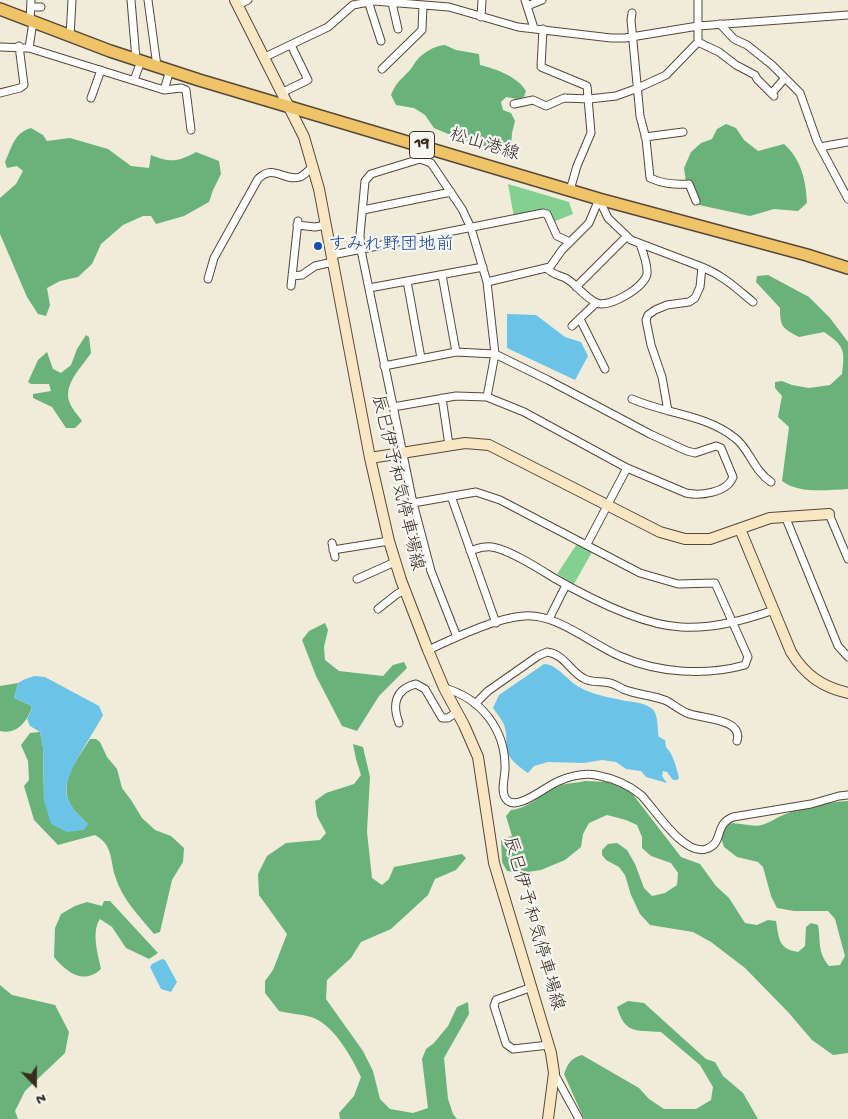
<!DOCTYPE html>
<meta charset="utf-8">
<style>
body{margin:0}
#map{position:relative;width:848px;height:1119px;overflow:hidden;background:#f0ecd9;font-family:"Gochi Hand",sans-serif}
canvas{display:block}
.north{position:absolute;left:10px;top:1059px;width:50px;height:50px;-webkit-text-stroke:4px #f6f6f2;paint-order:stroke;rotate:158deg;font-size:14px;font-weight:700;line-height:20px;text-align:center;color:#3b2a1e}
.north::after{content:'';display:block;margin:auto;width:18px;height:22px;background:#3b2a1e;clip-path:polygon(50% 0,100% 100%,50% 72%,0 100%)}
</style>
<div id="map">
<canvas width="848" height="1119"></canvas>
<div class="north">N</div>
</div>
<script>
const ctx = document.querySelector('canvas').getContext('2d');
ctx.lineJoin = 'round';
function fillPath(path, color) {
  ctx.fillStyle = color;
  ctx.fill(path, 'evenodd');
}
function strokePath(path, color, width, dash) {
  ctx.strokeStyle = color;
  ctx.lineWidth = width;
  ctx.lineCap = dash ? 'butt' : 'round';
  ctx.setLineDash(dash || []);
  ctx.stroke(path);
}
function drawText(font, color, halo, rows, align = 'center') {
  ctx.font = font + ' "Gochi Hand","Klee One",sans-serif';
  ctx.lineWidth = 4.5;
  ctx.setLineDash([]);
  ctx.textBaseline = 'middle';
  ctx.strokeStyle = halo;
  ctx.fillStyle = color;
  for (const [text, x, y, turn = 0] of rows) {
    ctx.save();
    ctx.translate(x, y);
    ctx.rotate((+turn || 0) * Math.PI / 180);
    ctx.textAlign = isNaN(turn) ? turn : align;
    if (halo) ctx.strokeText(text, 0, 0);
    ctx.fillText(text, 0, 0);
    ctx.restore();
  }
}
fillPath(new Path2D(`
 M508 184 569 202 573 214 553 222 548 210 514 217Z
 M577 544 592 552 574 584 557 574Z`), '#82d190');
fillPath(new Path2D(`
 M445 45 456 50 479 54 480 65C496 69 517 76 526 91L524 97 517 99 506 97 501 102 503 110 511 113 515 121 512 133 511 147 502 151 460 139 434 128 425 115 414 108 396 105 391 95C397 81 401 80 410 70 413 67 414 63 417 60 424 52 434 46 445 45Z
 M726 124 736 128 744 140 758 151 784 144C801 159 806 180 807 203L798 211 774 209 750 216 699 205 686 182 684 168 691 152 701 143 712 139 717 129Z
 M31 128 43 135 47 141 70 138 108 149 131 166 149 168 151 155C170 163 178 162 196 152L219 161 221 174 213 190 209 202 184 216 156 224 151 216H143L123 225 101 244 92 264 78 277 60 281 47 288 50 305 46 316 38 314 27 297 0 234V198L16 184 23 171 17 166 7 168 5 162C12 147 14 133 31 128Z
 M768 275 809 297 830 318 848 342V489C827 490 799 494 782 481L789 427 778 417 782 396 775 388V382L782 381 792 385 809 388 830 385 842 374C845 351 845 346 824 332L799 337C783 328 780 328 780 308L756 282 757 276Z
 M86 335 89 337 91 353C82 367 64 383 69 401 71 408 78 415 82 421L75 428H66L52 407 33 398V394L51 391 49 384H31L28 382 38 360 47 352 53 369 61 373 71 365 77 349Z
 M325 623 328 630 324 647 325 660 339 671 383 676 393 665 404 662 407 668 379 696 357 731 342 726 316 676 302 640 309 631Z
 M18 683 14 698 30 705 32 708C26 722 17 735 0 731V686Z
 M40 732 43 747 44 801 88 824C83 819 78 815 74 810 55 785 77 760 90 739H96L100 742 107 757 117 769 122 788 131 800 142 818 155 830 171 836 184 848 183 862 172 880 160 932 154 934C139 916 122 899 115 876 110 859 113 845 95 835L58 845 34 820 24 786 29 780 28 761 21 745 30 733Z
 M353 744 363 747 370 777 367 832 372 878 382 885 389 879 394 867 462 854 466 858 456 870 435 879 428 895 391 929 361 942 351 958 327 980 326 999 363 1051 373 1071 380 1099 390 1109 413 1113 428 1108 422 1059 426 1049 434 1043 448 1026 457 1007 468 1002 469 1014 444 1058 448 1099 453 1114 457 1119H340L339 1113 354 1096 361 1077C352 1058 335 1027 314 1018 304 1014 290 1014 279 1011L265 993V981L273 970 287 934 259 895 258 874 267 856 286 843 320 840 326 833 317 816 315 801 326 793 354 784 361 775 356 759Z
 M585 781 609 782 631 792 681 857 700 864 716 886 729 898 745 923 757 925 768 920 776 921C779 938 778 949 798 952L805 946 806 927 811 923 818 925C821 942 817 951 829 966L840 965 845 956 835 919 828 911H794L777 908 771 896 763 867 758 862 737 857 724 847 719 832C728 815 747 829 762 825 769 823 776 818 783 815 802 807 827 802 848 801V1053L833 1055 812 1040 788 1012 745 968 711 942 693 932 650 925 640 914 631 895 625 875 619 867 606 860 602 855V850L608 844 617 843 627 850 635 864 644 888 652 896 665 893 677 885 678 873 671 863 651 856 642 848V837L637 825 626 820 607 815 589 823 583 834 581 847 565 860 541 870 521 873 507 871 502 862 501 840 512 836 506 816 511 810C532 808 542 791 561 785 569 783 577 783 585 781Z
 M104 901H110L158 953 149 959 126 948 112 927 100 919C91 932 98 954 101 969 84 985 67 973 54 957L55 928 61 914 75 906 87 902 102 906Z
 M0 985 12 995 55 1005 69 1032 65 1053 25 1091 15 1111 18 1119H0Z
 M628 1001 644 1003 706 1059 715 1062 723 1076 743 1093 758 1119H584L564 1074C568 1063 571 1058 582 1055L639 1088 649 1099 664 1109H696L711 1100 713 1087 700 1065 661 1032C637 1030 625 1035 617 1007Z`), '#69b37a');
fillPath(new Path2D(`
 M507 314 536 315 565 337 581 342 588 356 575 380 507 348Z
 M544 664C557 664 568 681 579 687 591 694 607 697 621 700 630 702 643 702 651 708 659 713 657 729 659 737L665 740 666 747C674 755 676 767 679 778L677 780H673L667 772 663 771 662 776 667 783 646 777 641 771 626 769 616 762 602 760 584 763 548 762 534 766 528 773C522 769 514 763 510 757 505 750 507 741 506 733 505 723 499 716 493 708L499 695Z
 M35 676 45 677 99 706 103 715C94 734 61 776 67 796 70 808 79 815 88 824L84 830 67 832 51 824 44 801 43 747 40 732 30 726 27 719 32 709 30 705 14 698 18 683 25 679Z
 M162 959 165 960 177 982 171 992 161 989 150 967 152 964Z`), '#6bc4e8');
const street = new Path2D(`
 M131 0 136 59
 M148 0 157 66
 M525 0 534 28
 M698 0V42L719 52 736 65 755 75 757 79 774 96
 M368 1 381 41
 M392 3 398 29
 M238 5 248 0
 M527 6 542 0
 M31 7H41
 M632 13 631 20 640 116 646 139 650 178C663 184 674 185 689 184L696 201
 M481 17 482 0
 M30 21 31 0
 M720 24 734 39 747 45 772 65 800 93 817 141 848 199
 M543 29 541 67 587 86 591 133 577 166 570 190
 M70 37 72 0
 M0 47 29 48 164 90 181 88 186 90 191 130
 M29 48 33 22
 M265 57 328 27 353 5 374 1 449 7 518 27 611 38H625L698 26 848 15
 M382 69 422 30 423 5
 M134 80 141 61
 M164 90 170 70
 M283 92 308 80 291 45
 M0 93 20 88 24 85 19 46
 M772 93 785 78
 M91 98 101 70
 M514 104 533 100 546 106 564 98 589 99 616 96 638 88 666 75 698 42
 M645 137 683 132
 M820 147 848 142
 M363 210 451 192
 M297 225 315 227 326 225
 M332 255 543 213 547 214 557 236 570 242
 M702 267C722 275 736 288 753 302
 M547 268C552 275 560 275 567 279 577 285 585 298 597 303 609 308 644 288 647 274 648 265 643 252 640 244
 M442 275 456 352
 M292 276 302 275 315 266 333 262
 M208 279 214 258 258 179C274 163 283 182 300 177 305 175 309 170 313 166
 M407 281 421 358
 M487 282 550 267 562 250 589 223 599 199 608 218 631 240 702 267 700 287 695 298 689 302 667 305 655 310 648 315 646 320 651 345 662 377 668 411
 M291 286 298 221
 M576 287 627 236
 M369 288 483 267
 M580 319 605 369
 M572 326 596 303
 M384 366 456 352 495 354 548 380 650 434 687 451 695 453 716 446 721 448 733 477C727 493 700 496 686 493L627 468 524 412 487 397 456 396 393 407
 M442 398 449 445
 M632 399C666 414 705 414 735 438 749 448 753 470 771 482
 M451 496 496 623
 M413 503 476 492 500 500 640 573 678 584 715 583 748 657 745 665C706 676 659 673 622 657 592 645 557 613 524 616 495 618 455 638 428 650
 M829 514 848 559
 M785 516 838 646 848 657
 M332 543 335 557
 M587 544 627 468
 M333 550 389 541
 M470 551C478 548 484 546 492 547 510 550 538 568 554 578 589 598 641 625 681 627 713 629 745 620 774 610
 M357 579 395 562
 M378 609 397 594 405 590
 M549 619 566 585
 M457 637 431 571 413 503 361 250 360 235 365 181 371 174 420 159 431 163 462 209 471 228 487 282 495 354 487 397
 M444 688C481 698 506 730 505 769 505 778 500 791 506 799 516 813 547 785 559 781 571 776 584 773 596 775 612 778 629 785 641 795 655 809 683 856 706 849 725 843 713 825 733 817L811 804 839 796 848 795
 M475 704 488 691 538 656 547 652C564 654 569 670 583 678 592 684 603 680 613 684 616 685 619 687 623 689 637 695 653 695 667 701 674 705 680 710 687 713 701 719 744 718 737 741
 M399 723C392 705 395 689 416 684L425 689 442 718H448L457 712
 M532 987 496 1000 494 1006 506 1044 513 1049 549 1045
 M554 1073 579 1119`);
const secondary = new Path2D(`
 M235 0 304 137 319 189 370 458 389 541 401 580 428 650 444 688 464 725 478 757 494 863 551 1053 554 1073 548 1119
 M370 458 465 443 489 445 660 532 685 539H710L770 518 829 514
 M740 529 791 652C805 675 822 687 848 693`);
const primary = new Path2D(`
 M0 9 110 51 199 80 599 199 807 255 848 268`);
strokePath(street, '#56473a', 9);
strokePath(secondary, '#56473a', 12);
strokePath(primary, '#56473a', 14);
strokePath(street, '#fff', 7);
strokePath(secondary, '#f9e7c3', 10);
strokePath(primary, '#efc469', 11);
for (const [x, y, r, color] of [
 [318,246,5,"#1a4fb4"]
]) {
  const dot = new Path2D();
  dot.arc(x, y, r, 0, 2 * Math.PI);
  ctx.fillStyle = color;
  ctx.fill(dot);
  strokePath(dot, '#f6f6f2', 2);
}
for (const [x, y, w] of [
 [422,145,25]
]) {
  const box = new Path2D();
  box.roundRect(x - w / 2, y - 13.5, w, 27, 4);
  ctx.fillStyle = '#f6f6f2';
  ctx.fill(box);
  strokePath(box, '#3b2a1e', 1);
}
drawText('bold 16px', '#3b2a1e', null, [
 ["19",422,145]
]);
drawText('18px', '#3b2a1e', '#f6f6f2', [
 ["松山港線",484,146,17],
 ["辰巳伊予和気停車場線",396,483,77],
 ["辰巳伊予和気停車場線",532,924,74]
]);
drawText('18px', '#164399', '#f6f6f2', [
 ["すみれ野団地前",328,246]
], 'left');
</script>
